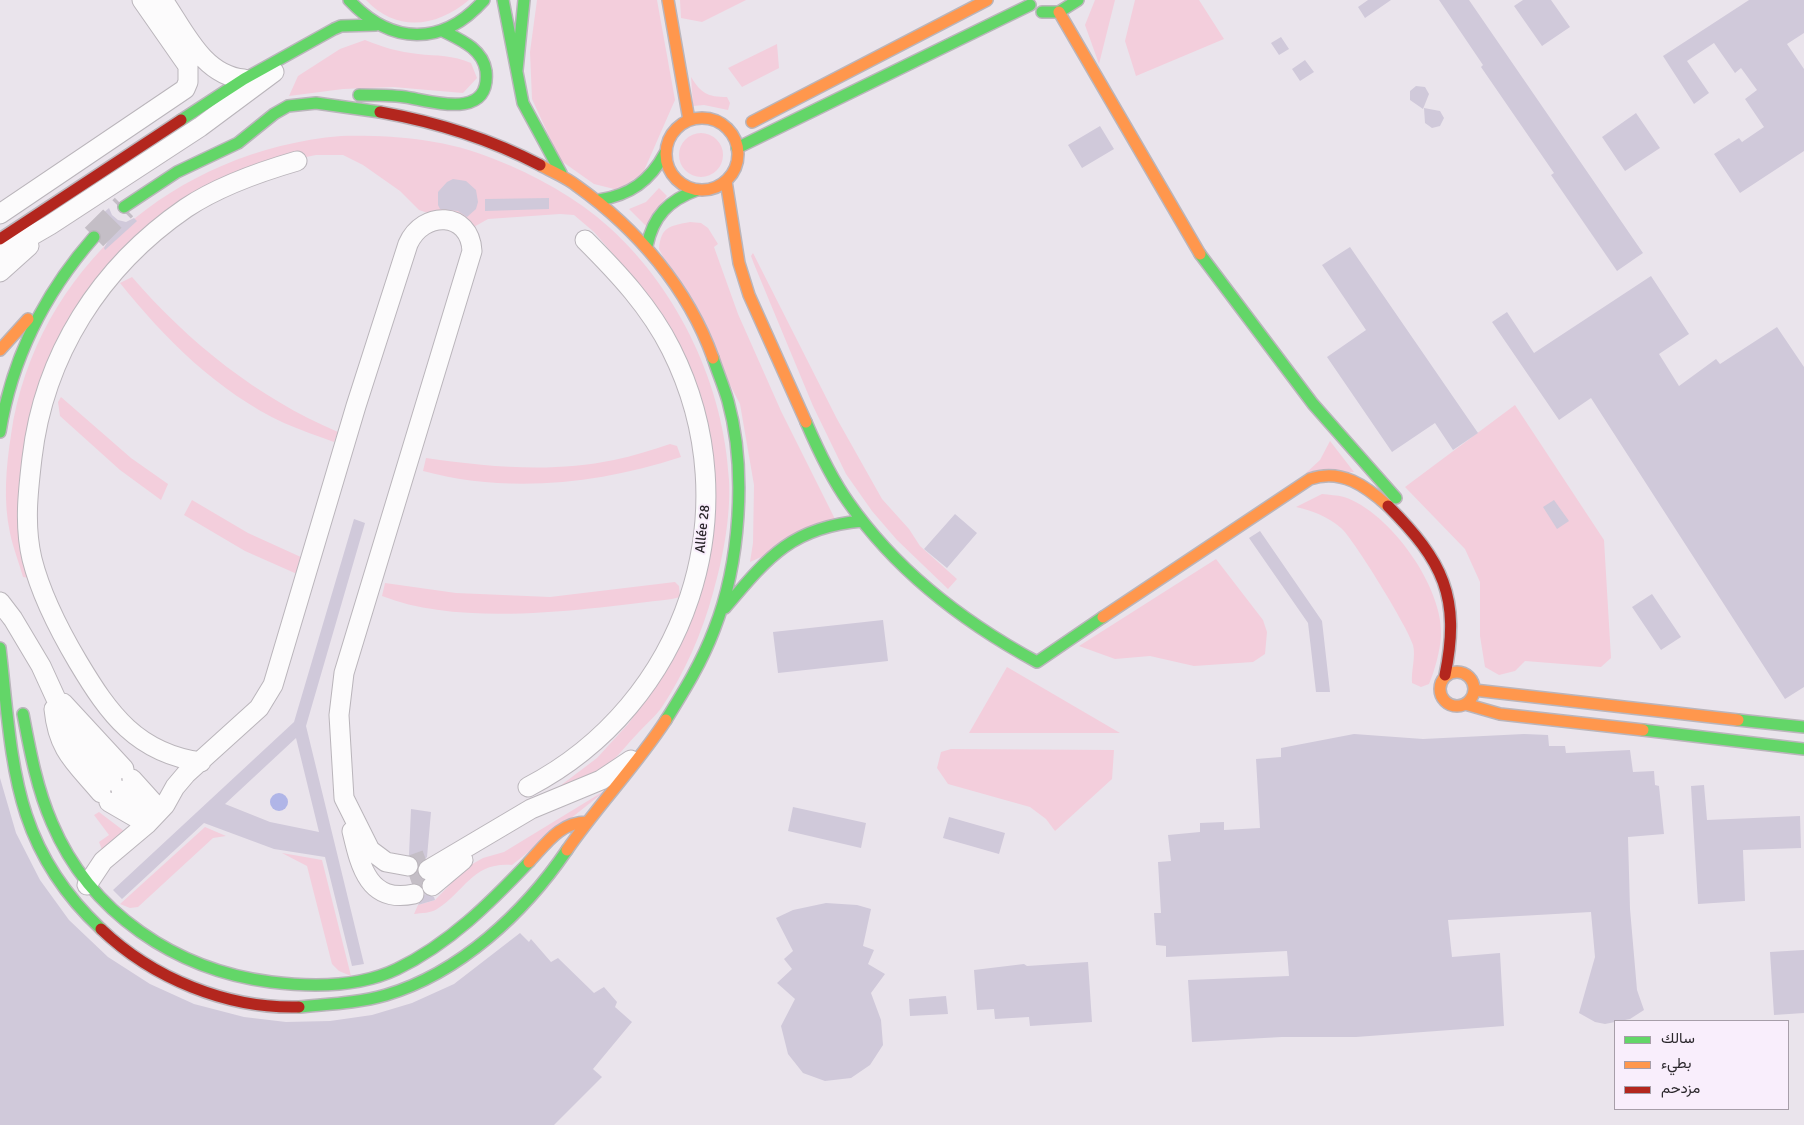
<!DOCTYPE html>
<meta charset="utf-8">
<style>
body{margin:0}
#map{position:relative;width:1804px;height:1125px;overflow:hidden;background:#eae4ec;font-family:Signika,Vazirmatn,sans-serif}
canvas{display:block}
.legend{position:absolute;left:1614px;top:1020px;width:175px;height:90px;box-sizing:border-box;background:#f9eefc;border:1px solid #a79ea9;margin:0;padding:6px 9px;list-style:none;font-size:15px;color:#2b272c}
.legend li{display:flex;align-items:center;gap:10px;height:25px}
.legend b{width:25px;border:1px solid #a79ea9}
</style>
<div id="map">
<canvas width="1804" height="1125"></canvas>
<ul class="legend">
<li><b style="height:6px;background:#63d668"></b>سالك</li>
<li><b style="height:6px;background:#ff974d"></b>بطيء</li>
<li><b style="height:6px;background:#b3261e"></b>مزدحم</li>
</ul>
</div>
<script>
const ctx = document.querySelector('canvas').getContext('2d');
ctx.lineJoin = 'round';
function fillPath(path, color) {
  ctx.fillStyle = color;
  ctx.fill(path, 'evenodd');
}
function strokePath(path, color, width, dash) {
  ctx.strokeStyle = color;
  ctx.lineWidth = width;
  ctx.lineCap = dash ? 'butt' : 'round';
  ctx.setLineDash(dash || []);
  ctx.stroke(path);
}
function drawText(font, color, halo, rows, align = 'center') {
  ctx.font = font + ' Signika,sans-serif';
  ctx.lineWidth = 4;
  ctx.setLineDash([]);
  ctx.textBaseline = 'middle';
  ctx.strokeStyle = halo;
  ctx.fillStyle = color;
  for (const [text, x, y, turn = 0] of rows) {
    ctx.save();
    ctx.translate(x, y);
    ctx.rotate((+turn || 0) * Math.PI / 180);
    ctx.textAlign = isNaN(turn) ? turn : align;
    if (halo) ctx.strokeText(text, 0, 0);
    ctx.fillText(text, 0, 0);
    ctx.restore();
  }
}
fillPath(new Path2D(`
 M366 0H469C437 27 397 33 366 0Z
 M537 0H657L675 100 643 173 618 190 594 184 560 160 532 99 530 52Z
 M680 0H746L702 22 681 18Z
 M1095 0H1115L1099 64 1085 25Z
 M1135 0H1199L1224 39 1136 76 1125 41Z
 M365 40C382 47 399 52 418 54 437 56 453 55 471 63L477 78 463 93 393 87 343 89 289 96 298 76 340 49Z
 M777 44 779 68 742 87 728 68Z
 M691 77C701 93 707 97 727 97L730 103 728 110 704 105 693 106Z
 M679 155a22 22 0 1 1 44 0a22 22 0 1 1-44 0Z
 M341 136C393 135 445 139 494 159 535 175 577 198 610 228 679 291 724 386 729 480 731 516 723 558 713 593 702 633 685 672 662 707 656 716 646 724 638 733 629 742 621 753 611 762 586 786 550 797 519 812L560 786 597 758 629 723 656 683 709 492 655 312 627 270 594 232 574 215 560 214 488 219 472 228 419 210 400 191 363 165 343 155H316L272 164 116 261 40 400 29 578 23 577C19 562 13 548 10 533 3 501 6 467 11 435 36 268 176 150 341 136Z
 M659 188 667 196 646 226 629 209 646 202Z
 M690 222 701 223 708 228 718 244 714 247 738 314 781 411 837 523 750 562 753 543 754 485 740 404 659 249C661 226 670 226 690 222Z
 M753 253 837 419 882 499 909 529 920 546 957 579 948 589 897 540 872 511 846 474 813 406 754 264 751 256Z
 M132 277C188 342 258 398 338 432L334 442C318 436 300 430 284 423 218 392 165 339 120 283Z
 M61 397 131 458 168 484 161 500 120 470 60 416 58 402Z
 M1515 405 1604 540 1611 658 1601 667 1525 661 1515 671 1499 675 1485 667 1480 636V582L1465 549 1405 487Z
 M1330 441 1354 472 1306 473 1320 460Z
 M670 444 677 446 681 457C598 484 508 494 423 471L426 458C489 467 552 473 614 460 633 456 652 450 670 444Z
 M1322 494C1329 495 1337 495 1344 497 1390 512 1444 588 1441 636 1440 651 1435 670 1429 684L1421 687 1412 683C1411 671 1416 656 1413 645 1409 629 1353 538 1341 528 1327 516 1313 511 1296 507Z
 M192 500 248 533 303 558 297 574 245 551 184 515Z
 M1216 559 1263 620 1267 632 1265 654 1253 662 1194 666 1150 656 1115 659 1079 646Z
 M675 582 679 586 680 597 672 599C587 609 463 628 382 596L385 583 456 593 550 597Z
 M1007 667 1120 733H969Z
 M951 749 1114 750 1112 779 1055 831 1046 819 1030 807 948 784 937 768 941 752Z
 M609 788 512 865C472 862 466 891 437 909 432 913 421 913 414 914L418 905 435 900 467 867 483 858 504 852Z
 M99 812 124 831 135 834 103 852 99 842 109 835 94 815Z
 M205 827 226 836 213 838 138 907 130 908 120 904Z
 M282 853 322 860 351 976 339 971 332 964 307 866Z`), '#f3cedc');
fillPath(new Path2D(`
 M270 802a9 9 0 1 1 18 0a9 9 0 1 1-18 0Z`), '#b0b5e7');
fillPath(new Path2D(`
 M1368 0H1391L1365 18 1358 7Z
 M1439 0H1469L1643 253 1617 271 1551 175 1554 173 1481 67 1483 65Z
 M1523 0H1551L1570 27 1542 46 1514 6Z
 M1749 0H1804V33L1787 44 1804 69V151L1740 193 1714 154 1739 138 1742 142 1764 127 1745 99 1757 90 1741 68 1735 73 1714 43 1687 61 1709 93 1694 104 1663 56Z
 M1281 37 1289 49 1279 55 1271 43Z
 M1305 60 1314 72 1300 81 1292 69Z
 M1416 86 1425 87 1429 94 1423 109 1410 100V91Z
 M1424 108 1440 111 1444 118 1440 126 1432 128 1425 123Z
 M1636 113 1660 148 1625 171 1602 137Z
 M1100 126 1114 149 1082 168 1068 145Z
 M453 179 466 181 476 190 478 202 476 209 467 217 458 211 440 209 438 205V192L447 182Z
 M549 198V209L485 211V199Z
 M109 208 112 215 118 220 126 222 134 218 137 221 105 250 104 248 109 239 108 232 103 225 93 222Z
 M1350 247 1478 433 1453 450 1435 423 1392 452 1327 357 1366 330 1322 265Z
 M1651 276 1689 334 1659 354 1679 386 1716 359 1720 364 1777 327 1804 367V687L1785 699 1591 398 1559 420 1492 322 1507 312 1534 353Z
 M1554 500 1569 521 1557 529 1543 507Z
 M955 514 977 533 947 568 924 549Z
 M354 519 365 523 306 726 364 964 352 966 325 857 274 849 204 823 122 899 113 890 294 722ZM296 738 319 832 270 822 225 804Z
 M1260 531 1322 621 1330 692H1316L1308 623 1249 538Z
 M1652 594 1681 637 1661 650 1632 607Z
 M883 620 888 661 778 673 773 632Z
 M1354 734 1423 739 1524 734 1548 735 1549 746H1565L1566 753 1630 750 1633 772 1654 771 1655 785 1659 786 1664 834 1628 837 1630 909 1637 990 1644 1010 1630 1019 1605 1024 1595 1022 1579 1013 1595 957 1591 912 1448 920 1452 957 1500 953 1504 1026 1356 1037H1282L1192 1042 1188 980 1289 976 1287 951 1166 957V946L1156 945 1154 913H1161L1158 862 1171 861 1168 835 1200 832V823L1224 822V830L1260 828 1256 759 1281 757V748Z
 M0 778 16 833 40 880 69 920 108 957 150 984 194 1004 244 1017 286 1022 330 1021 372 1015 412 1003 454 984 520 933 529 942 531 939 551 962 558 958 594 993 604 987 617 1002 615 1007 632 1022 593 1069 602 1077 554 1125H0Z
 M1704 785 1707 820 1800 816 1801 848 1743 850 1745 901 1698 904 1691 786Z
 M793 807 866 823 861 848 788 831Z
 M411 809 431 812 427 857 419 864 416 858 409 855Z
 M949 817 1005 833 999 854 943 838Z
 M417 872 423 880 421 886 412 883 411 877Z
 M425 894 434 897 435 900 418 905Z
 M826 903 857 905 871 909 863 946 874 950 868 964 885 974 871 993 881 1020 883 1045 870 1065 851 1078 825 1081 803 1073 788 1054 781 1026 795 999 777 983 792 969 784 959 793 951 776 918 793 910Z
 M1804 950V1013L1774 1015 1770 952Z
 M1088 962 1092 1022 1030 1026 1029 1017 995 1019 994 1009 977 1010 974 970 1024 964 1027 966Z
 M946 996 948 1014 910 1016 909 999Z`), '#d0c9da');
strokePath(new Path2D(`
 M408 866 427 859
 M412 884 429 878`), '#c4bec6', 19, [19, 9]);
strokePath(new Path2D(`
 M94 237 124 207`), '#c4bec6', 26, [26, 13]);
const street = new Path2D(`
 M163 0C184 30 203 76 244 79
 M0 214 185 89 188 82V66L142 0
 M0 254 50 225 200 127 274 72
 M0 272 29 246
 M0 602 13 619 41 666 73 736 112 781
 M63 703 124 769
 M54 709C58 751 76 763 101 793
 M201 762C137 753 109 714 78 662 59 630 41 595 32 559 24 525 28 492 32 458 44 355 100 267 186 208 219 186 259 172 297 161
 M132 779 160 810
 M528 787C687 704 752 510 671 349 650 307 618 273 585 240
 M121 790 148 818
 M109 802 147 824
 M352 831C360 865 368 904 414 894
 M428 870 531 809 601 780 631 760
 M87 885 103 861 147 824 165 805 175 787 186 774 259 708 273 685 356 406 408 244C423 210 470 211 472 251L344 673 339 715 344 798 370 850 386 862 408 866
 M432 886 463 860`);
const fast = new Path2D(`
 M349 0C391 45 442 47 484 0
 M503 0 523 103 561 173
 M1042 12H1059L1078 0
 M517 70 524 0
 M359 95C374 95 390 95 405 97 431 101 491 121 486 71 483 49 461 40 443 31
 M181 120 244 79 334 29 341 26 376 25
 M737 148 1030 5
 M599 200C630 195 650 181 665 153
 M124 207 177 172 238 143 274 114 288 106 316 103 380 112
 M647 246C653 216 669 200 697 190
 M1200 254 1313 404 1396 498
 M806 422C818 450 831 478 849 503 896 570 965 623 1037 662L1103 617
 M0 432C12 357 44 294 94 237
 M725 608C768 557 792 527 862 521
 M0 648C13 761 11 845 101 929
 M23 714C30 751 37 789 52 823 90 913 176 970 271 982 311 987 360 987 397 969 449 944 490 903 529 862
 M666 720C684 691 702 662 714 630 740 564 747 470 728 401 724 387 718 373 713 358
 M1738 720 1804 727
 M1643 730 1804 749
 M299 1007C329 1004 358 1003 386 995 460 973 524 913 567 850`);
const slow = new Path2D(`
 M668 0 689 120
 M1059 12 1200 254
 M666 154a36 36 0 1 1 72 0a36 36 0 1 1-72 0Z
 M752 122 987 0
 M540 165C552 172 566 177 577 186 637 229 688 288 713 358
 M726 181 739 263 749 295 806 422
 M0 350 28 319
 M1103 617 1310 479C1341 468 1366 486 1388 506
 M1440 689a17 17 0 1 1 34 0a17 17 0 1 1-34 0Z
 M1474 690 1738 720
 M1465 704 1500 714 1643 730
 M567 850C598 805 636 766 666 720
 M529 862C546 844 560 822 587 822`);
const jam = new Path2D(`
 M380 112C436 122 490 139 540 165
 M0 239 181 120
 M1388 506C1443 561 1461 597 1445 675
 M101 929C152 978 227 1009 299 1007`);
strokePath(street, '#bab5bb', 21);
strokePath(fast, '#bab5bb', 14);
strokePath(slow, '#bab5bb', 14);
strokePath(jam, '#bab5bb', 14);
strokePath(street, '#fcfbfc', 19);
strokePath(fast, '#63d668', 11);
strokePath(slow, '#ff974d', 11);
strokePath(jam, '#b3261e', 11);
drawText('14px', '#2b272c', '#f9eefc', [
 ["Allée 28",703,529,-84]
]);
</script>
